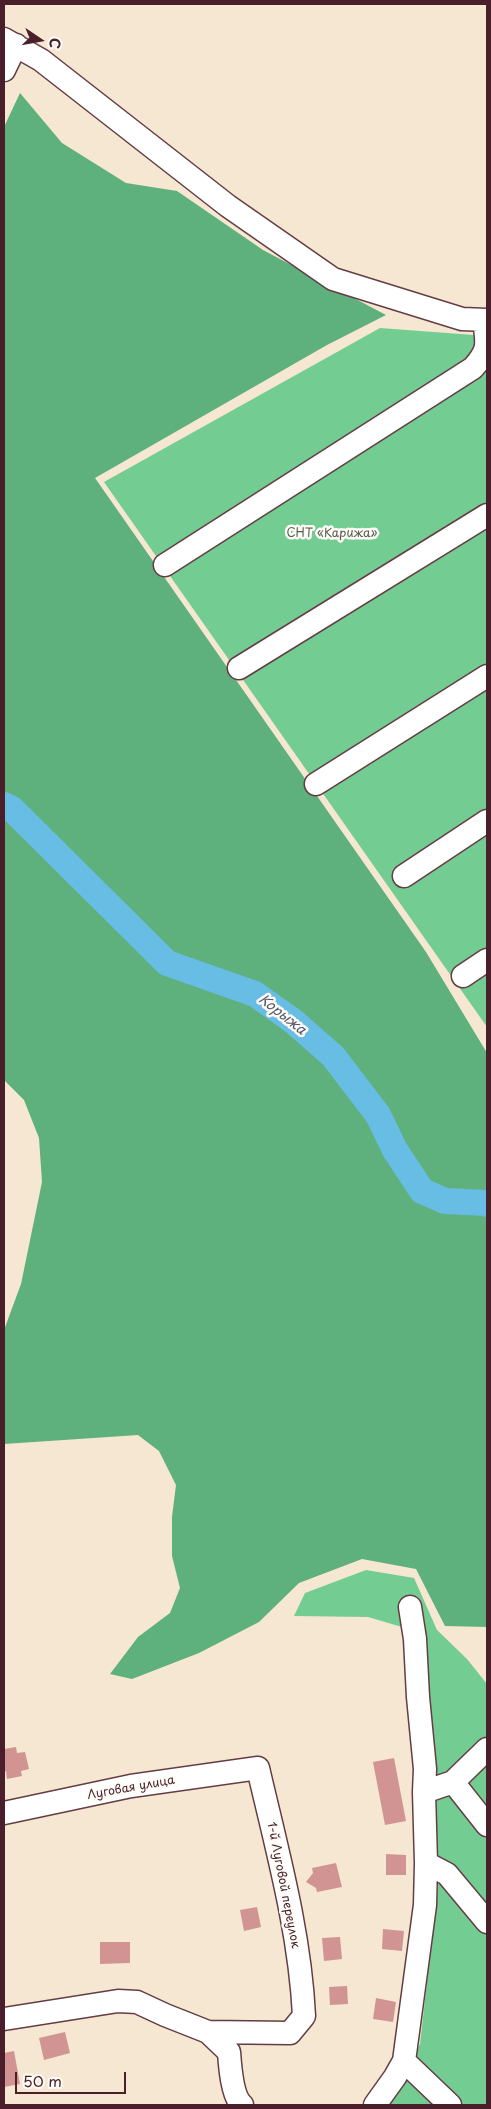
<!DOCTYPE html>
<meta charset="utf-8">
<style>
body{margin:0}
#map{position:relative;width:491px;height:2109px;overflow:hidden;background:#f5e7d1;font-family:"Playpen Sans",sans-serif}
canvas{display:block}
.frame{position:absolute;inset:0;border:5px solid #4a1f2b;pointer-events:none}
.north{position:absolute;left:15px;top:15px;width:50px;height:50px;-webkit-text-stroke:4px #fdfcf7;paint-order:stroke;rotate:102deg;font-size:14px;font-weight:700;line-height:20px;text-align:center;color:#4a1f2b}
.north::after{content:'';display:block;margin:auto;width:18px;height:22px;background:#4a1f2b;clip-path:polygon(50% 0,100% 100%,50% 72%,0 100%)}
.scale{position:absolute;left:15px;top:2072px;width:111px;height:22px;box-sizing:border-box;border:2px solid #4a1f2b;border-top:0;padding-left:6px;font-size:15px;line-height:18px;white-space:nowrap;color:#4a1f2b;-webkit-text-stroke:4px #fdfcf7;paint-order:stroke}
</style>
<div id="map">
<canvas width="491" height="2109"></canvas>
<div class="frame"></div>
<div class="north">С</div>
<div class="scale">50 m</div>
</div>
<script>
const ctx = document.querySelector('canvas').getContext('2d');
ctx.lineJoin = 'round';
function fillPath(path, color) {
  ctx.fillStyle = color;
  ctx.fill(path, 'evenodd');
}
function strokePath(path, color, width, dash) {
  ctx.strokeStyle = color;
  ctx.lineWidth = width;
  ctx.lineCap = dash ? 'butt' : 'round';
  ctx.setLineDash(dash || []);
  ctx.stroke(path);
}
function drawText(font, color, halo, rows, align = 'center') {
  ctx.font = font + ' "Playpen Sans",sans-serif';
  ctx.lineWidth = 5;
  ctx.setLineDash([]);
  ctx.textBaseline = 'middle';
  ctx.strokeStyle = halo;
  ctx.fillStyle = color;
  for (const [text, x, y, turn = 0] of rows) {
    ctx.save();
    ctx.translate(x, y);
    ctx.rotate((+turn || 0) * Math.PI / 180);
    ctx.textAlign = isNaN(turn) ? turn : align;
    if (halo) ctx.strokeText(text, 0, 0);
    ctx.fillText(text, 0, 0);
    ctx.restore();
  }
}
fillPath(new Path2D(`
 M380 328 487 336V1027L104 482Z
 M366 1570 414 1578 437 1630 467 1659 487 1684V2105H388L420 2044 439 1876 425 1659 402 1627 368 1617 294 1616 305 1593Z`), '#73cc92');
fillPath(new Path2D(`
 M20 93 62 143 126 183 177 191 263 250 386 315 327 345 95 478 426 952 487 1053V1627L445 1626 416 1569 362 1559 299 1583 259 1622 199 1653 132 1679 110 1674 138 1637 170 1613 180 1588 172 1556V1517L176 1485 159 1451 138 1435 4 1444V1330L21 1284 42 1182 39 1138 24 1100 4 1080V127Z`), '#5eb07c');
strokePath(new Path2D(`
 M4 805 12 809 167 963 255 994 293 1021 333 1056 378 1115 395 1150 422 1191 445 1201 487 1203V1204`), '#68bde4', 26);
fillPath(new Path2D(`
 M16 1747 17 1753 25 1752 29 1769 21 1771 22 1776 7 1779 6 1771 4 1772V1749Z
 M394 1758 406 1821 385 1825 373 1762Z
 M386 1854 406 1855V1875H386Z
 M336 1863 342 1887 317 1892 316 1888 306 1882 313 1873 312 1868Z
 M257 1907 261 1927 244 1931 240 1910Z
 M383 1929 404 1931 402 1951 382 1949Z
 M340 1937 342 1959 324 1961 322 1938Z
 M100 1942H130V1963L100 1964Z
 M347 1986 348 2004 330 2005 329 1987Z
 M376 1998 396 2002 393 2022 373 2019Z
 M65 2032 70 2053 44 2060 39 2038Z
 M14 2051 20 2084 4 2087V2053Z`), '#d19493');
const minor = new Path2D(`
 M4 39 41 60 228 206 333 279 462 319 487 320
 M4 70 16 45
 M165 565 473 368C490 349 487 344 484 320
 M239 668 487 515
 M316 784 487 676
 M404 876 487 821
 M463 976 487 960
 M453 1782 487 1749
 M424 1792 453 1782 487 1825
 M4 1813 131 1786 258 1768C277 1850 300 1932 304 2016L290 2033 208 2032 165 2015 137 2002 118 2001 4 2019
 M426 1863 447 1874 487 1922
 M208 2032 229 2052C230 2066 232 2096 242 2105
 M404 2061 450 2105
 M375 2105 395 2077 404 2061 425 1905 426 1863 424 1792 425 1769 418 1697 415 1639 410 1607`);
strokePath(minor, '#643d44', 25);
strokePath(minor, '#fff', 22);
drawText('12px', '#585c4f', '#fdfcf7', [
 ["СНТ «Карижа»",332,534]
]);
drawText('12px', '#4a1f2b', '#fdfcf7', [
 ["Луговая улица",131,1788,-10],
 ["1-й Луговой переулок",283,1885,79]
]);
drawText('italic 14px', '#54566c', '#fdfcf7', [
 ["Корыжа",282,1015,38]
]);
</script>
